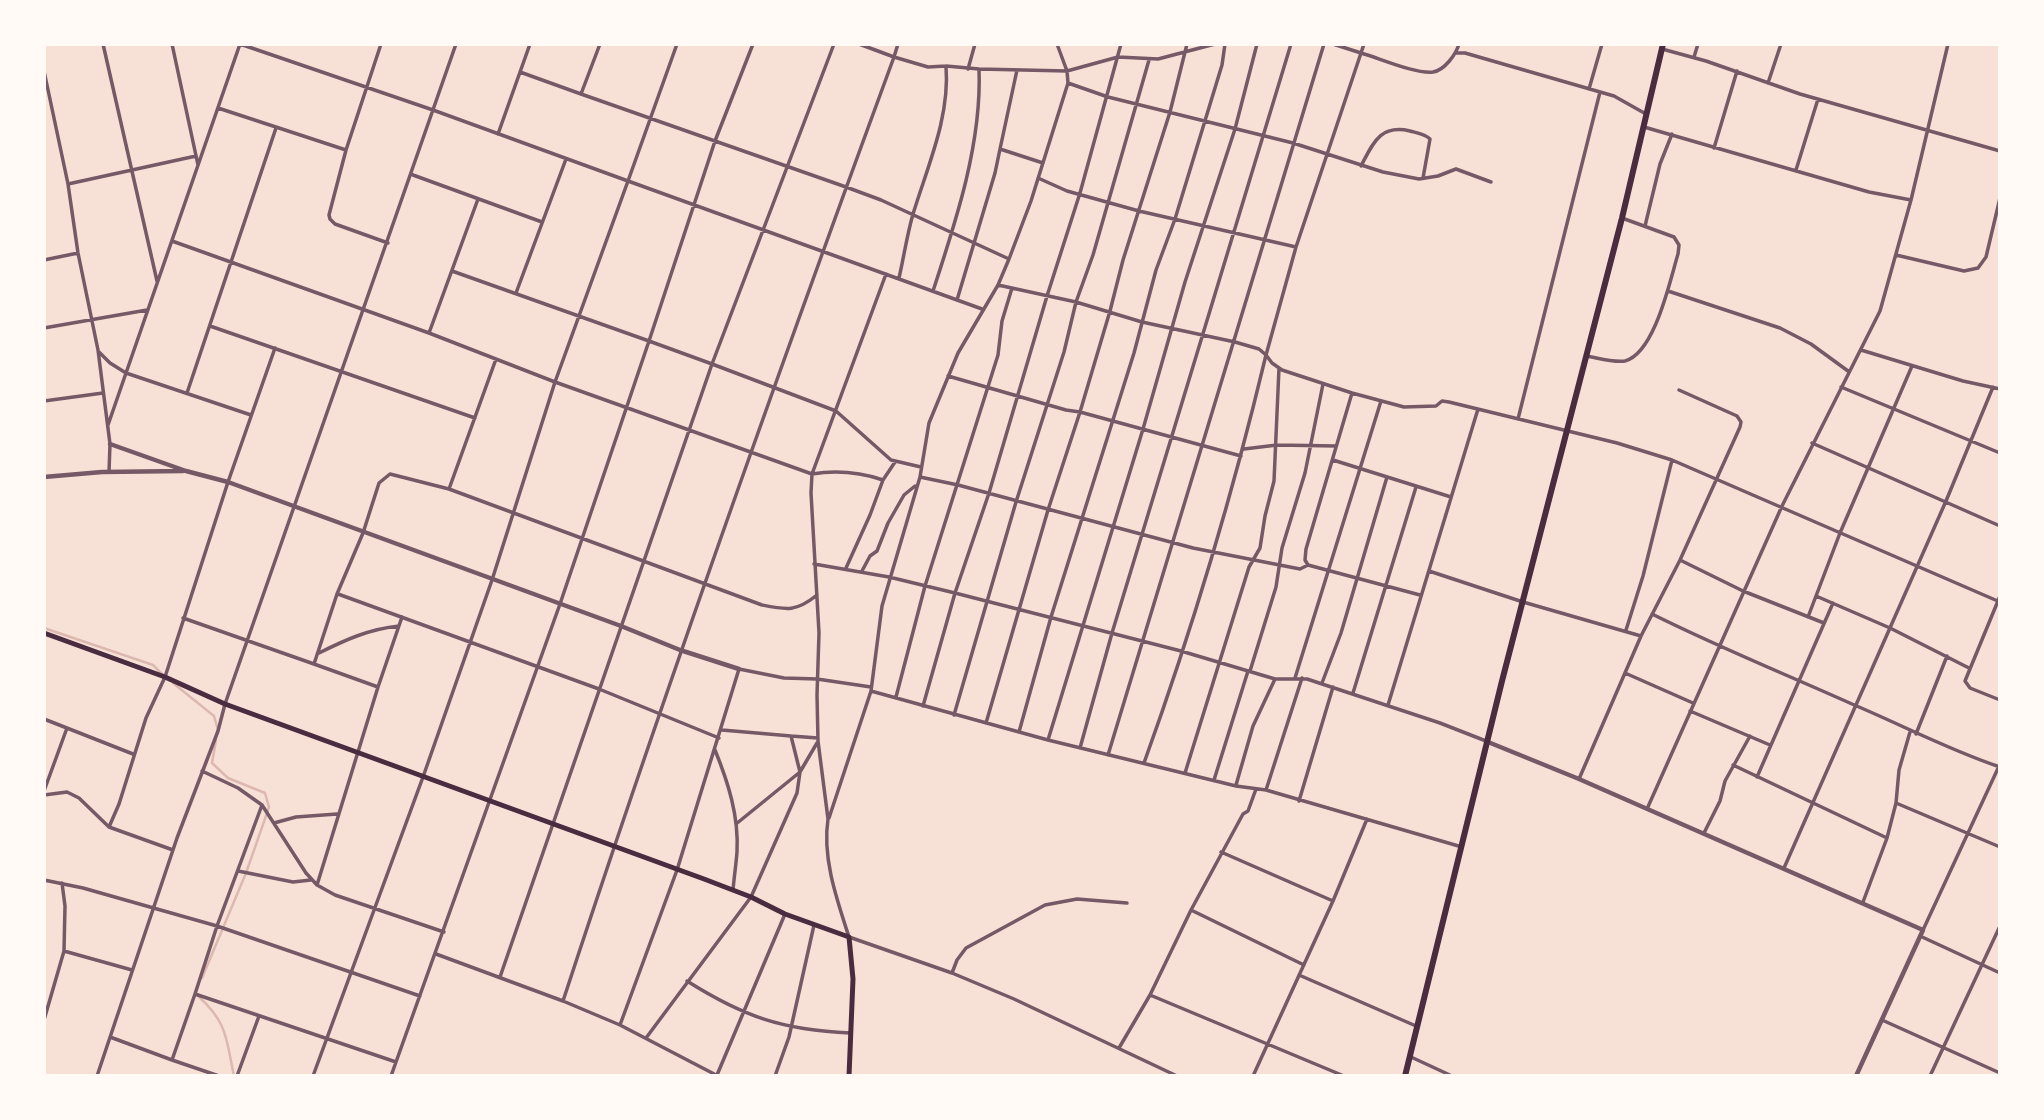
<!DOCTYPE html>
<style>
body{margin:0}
#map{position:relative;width:2044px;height:1120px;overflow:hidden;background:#f7e1d7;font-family:"PT Sans",sans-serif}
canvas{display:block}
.frame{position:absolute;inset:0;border:46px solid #fffaf5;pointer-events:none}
</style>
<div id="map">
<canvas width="2044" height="1120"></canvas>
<div class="frame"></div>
</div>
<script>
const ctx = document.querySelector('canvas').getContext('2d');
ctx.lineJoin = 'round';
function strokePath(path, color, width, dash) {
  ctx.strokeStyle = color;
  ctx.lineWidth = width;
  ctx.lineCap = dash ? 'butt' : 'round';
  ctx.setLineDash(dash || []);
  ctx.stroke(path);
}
strokePath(new Path2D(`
 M44 628 153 665 163 675
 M173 683 214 716 218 730
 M202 978 246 873 267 813 269 807 265 793 228 778 212 763 216 740
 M198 996C228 1023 226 1039 234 1076`), '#dcb8b0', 2.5);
strokePath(new Path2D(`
 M103 44 157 281
 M172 44 198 165
 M240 44 433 110 628 181 555 382 492 580 423 777 313 1076
 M381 44 346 150 329 215 330 219 335 224 388 243
 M600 44 581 94 846 187 881 200 1009 259
 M677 44 628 181 982 309
 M834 44 712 364 836 411 891 460 921 467
 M859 44 894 57 898 44
 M1057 44 1067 71 1068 83 1031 201 1009 259 998 285 958 353 929 423 920 477 882 606 871 691 1048 740 1236 786 1266 790 1462 847
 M1333 44 1361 53 1296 247 1266 355 1272 363 1282 370 1352 393 1404 407 1436 406 1442 401 1449 402 1617 443 1672 460 2000 602
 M1364 44 1361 53C1379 58 1415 74 1433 72 1445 70 1456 54 1459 44
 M1662 49 1706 61 1800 94 2000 151
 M1456 53H1465L1614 96 1646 114
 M1694 57 1698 44
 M968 69 975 44
 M1017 70 1000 149 1043 163
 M44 71 68 184 78 253 98 350 110 444 109 472
 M520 72 581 94
 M1068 83 1108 97 1293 143 1383 172 1419 179 1438 176 1456 169 1491 182
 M1768 83 1781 44
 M1589 89 1602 44
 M218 108 346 150
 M1644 127 1869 192 1911 200
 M498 134 530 44
 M1714 148 1737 71
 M1361 166C1373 143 1380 124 1410 131 1417 133 1425 134 1430 139L1423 178
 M1796 170 1818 99
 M413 175 542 222
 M1038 178 1067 191 1139 211 1296 247
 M68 184 196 156
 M1645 226 1660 164 1672 134
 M172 241 429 333 555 382 812 474C837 470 859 472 883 480L895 462
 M1896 255 1964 271 1978 268 1986 257 2000 198
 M44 260 78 253
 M452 271 649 341 715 141 753 44
 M886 274 812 474 811 493 819 633 817 695 818 741 828 819C822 858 837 900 849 937L952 973 1014 999 1177 1076
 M899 278C904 256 907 235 913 214 928 165 950 117 946 66
 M998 285 1076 302 1142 322 1235 342 1259 349 1266 355C1233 493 1192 630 1144 763
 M933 291C956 221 982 143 979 69
 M1668 291 1780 328 1811 344 1848 371
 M516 293 566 159
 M957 300 995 173 1000 149
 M210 326 475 418
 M44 328 147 310
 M429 333 478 199
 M1861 350 1963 381 2000 389
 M99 352 110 363 126 373 251 415
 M1586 356C1598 358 1614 363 1625 361 1655 353 1670 280 1678 254L1679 245 1674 237 1622 218
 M948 376 1066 410 1080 412 1241 456
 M1841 387 2000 453
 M187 393 276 128
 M44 401 103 393
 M1518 419 1600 92
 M108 425 240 44
 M1812 443 2000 526
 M1244 449 1277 445 1336 446
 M1333 460 1451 497
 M920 477 958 485 1193 548 1300 569 1308 565 1420 595
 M449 489 496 359
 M1680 560 1743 591 1824 623
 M814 564 889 577 955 593 1181 651 1275 679H1307L1440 723 1486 741
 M1308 565 1305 560 1306 549 1352 393
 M846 568 870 515 883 480
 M862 571 870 556 877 551 888 523 904 495 915 486
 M1429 571 1523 602 1641 636
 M338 594 599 689 719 738
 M1816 596 1890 628 1969 668
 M2000 596 1965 681 1970 688 2000 700
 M1652 614C1718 647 1785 674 1852 704 1902 725 1949 750 2000 767
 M1808 617 1840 533 1912 366
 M183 618 314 664 337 594 363 533 379 483 390 474 449 489 762 605C787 610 796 612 817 595
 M1626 630 1643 576 1672 460
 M319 653C345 640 369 629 399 626
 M314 664 378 687
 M1250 671 1276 587 1282 548 1305 473 1323 384
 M1625 673 1693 703
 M1295 678 1381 401
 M1322 683 1341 633 1387 477
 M1353 693 1416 487
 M896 697 925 586 998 355 1002 321 1012 288
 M1388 705 1478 409
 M923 706 955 593 989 493 1047 296 1080 193 1121 44
 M1690 711 1770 745
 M954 715 1016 502 1064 352 1076 302 1093 255 1149 60
 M44 719 133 754
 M986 723 1048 510 1080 412 1110 311 1123 260 1170 112 1187 44
 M722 730 791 736 800 772 736 824
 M1019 732 1051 617 1134 353 1156 270 1175 219 1222 65 1225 44
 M1916 734 1947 656
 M791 736 818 738
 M1048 740 1143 429 1185 282 1235 129 1257 44
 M1080 748 1112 633 1291 44
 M715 750C728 782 739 816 737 852 736 865 734 878 733 890
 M1108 755 1324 44
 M1733 765 1887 838
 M202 771 238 788 262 805 306 873 317 885 335 895 444 932
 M1185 773 1249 567 1260 548 1265 516 1274 481 1279 368
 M1757 777 1833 603
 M1579 779 1641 636 1680 560 1740 427 1741 422 1737 416 1679 390
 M1214 780 1248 671
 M1236 785 1253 726 1275 679
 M1266 790 1302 678
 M44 791 67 728
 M44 795 67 792 79 798 109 827 119 804 146 718 165 677 228 482 275 348
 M1299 801 1333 687
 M1896 803 2000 847
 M1647 809 1782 506 1880 311 1911 200 1948 44
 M829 818 871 691
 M274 823 296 817 337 814
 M109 827 173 850
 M1704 833 1720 801 1725 781 1750 736
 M1221 852 1333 901
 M1784 868 1946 501 1993 387
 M238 871 293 882 311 880
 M44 880 83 888 217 926 420 996
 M317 885 378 687 402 617
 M1863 902 1887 838 1896 803 1899 770 1910 732
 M1191 910 1304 965
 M1923 930 2000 764
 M1920 936 2000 973
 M64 951 132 970
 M436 954 563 1001 620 1025 718 1076
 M952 973 957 960 966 948 1045 905 1077 899 1127 903
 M1299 975 1416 1026
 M687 981C744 1017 783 1030 850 1033
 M195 994 217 926 262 805
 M1150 995 1344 1076
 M563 1001C667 684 779 370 894 57L928 67 946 66 979 69 1067 71 1118 57 1158 59 1215 44
 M44 1020 64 951 65 906 62 883
 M1882 1020 2000 1073
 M620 1025 677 870 739 669 784 678 817 679 871 687
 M110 1037 172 1060 195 994 396 1062
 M646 1038 751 897 797 793 800 772 817 743
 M1119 1048 1150 995 1191 910 1243 814 1248 811 1256 789
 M1411 1057 1452 1076
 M172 1060 219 1076
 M717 1075 785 914
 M97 1076 177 838 218 731 225 704 456 44
 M237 1076 259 1016
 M391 1076 560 604 649 341 712 364 500 977
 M775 1076 789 1037 814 925
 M1253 1076 1333 901 1367 819
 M1930 1076 2000 926`), '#755966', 3.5);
strokePath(new Path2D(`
 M110 444 186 471 228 482 621 626 680 650 739 669
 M44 477 102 472 183 471
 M1488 742 1579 779 1923 930 1856 1076`), '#755966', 4.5);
strokePath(new Path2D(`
 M44 633 165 677 225 704 704 879 751 897 785 914 849 937 853 979 849 1076`), '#4a2c40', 5);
strokePath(new Path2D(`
 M1405 1076 1502 681 1622 218 1663 44`), '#4a2c40', 6);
</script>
